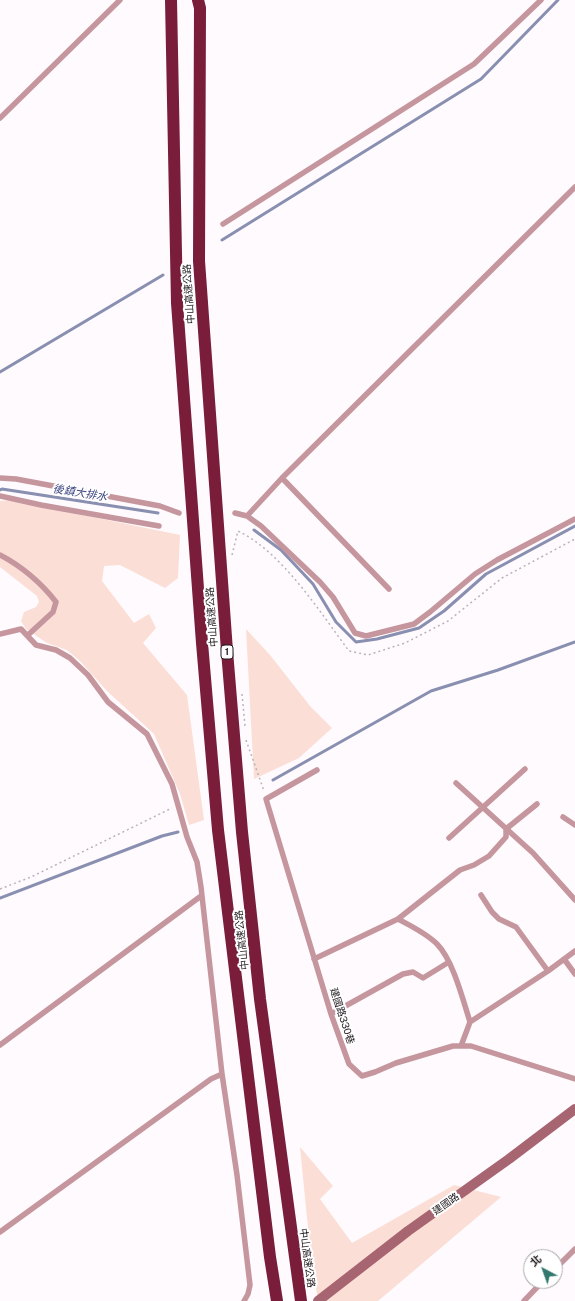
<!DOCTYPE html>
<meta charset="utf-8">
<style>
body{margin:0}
#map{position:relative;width:575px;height:1301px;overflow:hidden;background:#fffafd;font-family:"Public Sans","Noto Sans TC",sans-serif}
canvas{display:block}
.north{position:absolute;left:523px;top:1249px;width:40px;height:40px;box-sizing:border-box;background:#fff;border:1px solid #a6a4a6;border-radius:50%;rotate:319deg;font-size:11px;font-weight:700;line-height:16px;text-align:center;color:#211c20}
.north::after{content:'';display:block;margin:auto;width:14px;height:18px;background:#32786e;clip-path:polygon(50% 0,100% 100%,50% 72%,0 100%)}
</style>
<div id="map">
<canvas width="575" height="1301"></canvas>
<div class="north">北</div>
</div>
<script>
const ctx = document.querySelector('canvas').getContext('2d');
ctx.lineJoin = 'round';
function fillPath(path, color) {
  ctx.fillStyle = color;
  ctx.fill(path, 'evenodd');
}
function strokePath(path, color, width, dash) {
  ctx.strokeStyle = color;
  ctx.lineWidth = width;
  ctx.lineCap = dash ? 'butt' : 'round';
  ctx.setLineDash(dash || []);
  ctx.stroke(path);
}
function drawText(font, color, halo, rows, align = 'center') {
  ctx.font = font + ' "Public Sans","Noto Sans TC",sans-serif';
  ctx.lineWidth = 4;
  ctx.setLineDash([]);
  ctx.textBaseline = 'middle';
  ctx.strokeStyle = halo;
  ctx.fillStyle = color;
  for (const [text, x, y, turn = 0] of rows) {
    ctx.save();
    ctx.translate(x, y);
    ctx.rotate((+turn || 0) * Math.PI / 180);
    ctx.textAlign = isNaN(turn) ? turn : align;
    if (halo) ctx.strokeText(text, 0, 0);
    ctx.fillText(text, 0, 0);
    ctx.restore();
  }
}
fillPath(new Path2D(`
 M10 500 180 535 178 578 165 588 120 565 104 566 102 581 134 623 149 614 156 628 143 643 187 695 204 820 189 825 180 794 154 734 107 691 80 661 67 650 47 643 26 629 21 621 24 612 36 607 39 602 37 596 0 567V501Z
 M246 629 270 655 310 706 332 728 299 758 254 779Z
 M300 1147 333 1186 320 1199 352 1243 454 1185 501 1197 378 1301H318L310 1248Z`), '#fbded5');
strokePath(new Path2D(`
 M222 240 481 79 558 0
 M0 372 163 275
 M0 490 2 489 158 513
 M254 530 281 550 313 584 336 622 356 642 377 639 419 628 444 611 486 574 575 526
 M273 780 431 691 498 670 575 642
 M0 898 162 836 178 832`), '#898fb0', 3);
strokePath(new Path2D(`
 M232 555 238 531C282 552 320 612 349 651L368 655 405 643 448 621 502 578 575 539
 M242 694 245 726
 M246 740 264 791
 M0 889 31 877 172 808`), '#b9b4b8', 1.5, [2, 3]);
strokePath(new Path2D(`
 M0 118 120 0
 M223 224 474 64 541 0
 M0 478 16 479 160 506 179 513
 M282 478 389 589
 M0 496 41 505 159 526
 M235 513 247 516 261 526 320 582 333 597 355 633 366 636 414 624 430 612 475 574 497 560 575 519
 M247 516 282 478 575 187
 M0 555C21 566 41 583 56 602L53 612 28 635
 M0 634 21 629 36 645 56 650 70 658 88 675 108 702 147 734 172 784 187 837 197 862 201 887 222 1074 237 1175 250 1285 248 1294 244 1301
 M317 770 266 799 331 1014 349 1064 362 1076 375 1072 396 1063 453 1046H471L575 1079
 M456 783 533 853 575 900
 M563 817 575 825
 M449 838 525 769
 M481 895 492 912 499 919 516 927 548 971
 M398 919C411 926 426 933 437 944 453 960 463 1000 470 1022
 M314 959 398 919 460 870 474 865 489 856 506 837V829L537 804
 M564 959 575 974
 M331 1014 403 974 413 972 423 978 449 962
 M0 1045 201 896
 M461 1046 470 1022 548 971 575 951
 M0 1232 211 1079 222 1074
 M555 1269 575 1249
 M524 1301 543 1281`), '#c5969e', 5.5);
strokePath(new Path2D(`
 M318 1301 408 1231 509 1159 575 1109`), '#a76572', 10);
strokePath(new Path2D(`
 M171 0 177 303 202 643 218 830 270 1257 277 1301
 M198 0 200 8 199 261 227 651 242 832 260 999 301 1301`), '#791d3a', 12);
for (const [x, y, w] of [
 [227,652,12]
]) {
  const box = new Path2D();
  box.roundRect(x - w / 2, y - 7, w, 14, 3);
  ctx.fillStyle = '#fff';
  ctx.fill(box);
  strokePath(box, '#211c20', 1);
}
drawText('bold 9px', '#211c20', null, [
 ["1",227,652]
]);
drawText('10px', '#211c20', '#fff', [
 ["中山高速公路",189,294,-94],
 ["中山高速公路",212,617,-94],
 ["中山高速公路",242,940,-96],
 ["建國路330巷",342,1016,72],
 ["建國路",446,1204,-35],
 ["中山高速公路",307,1258,82]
]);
drawText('italic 11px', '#3d4680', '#fff', [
 ["後鎮大排水",80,493,9]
]);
</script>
